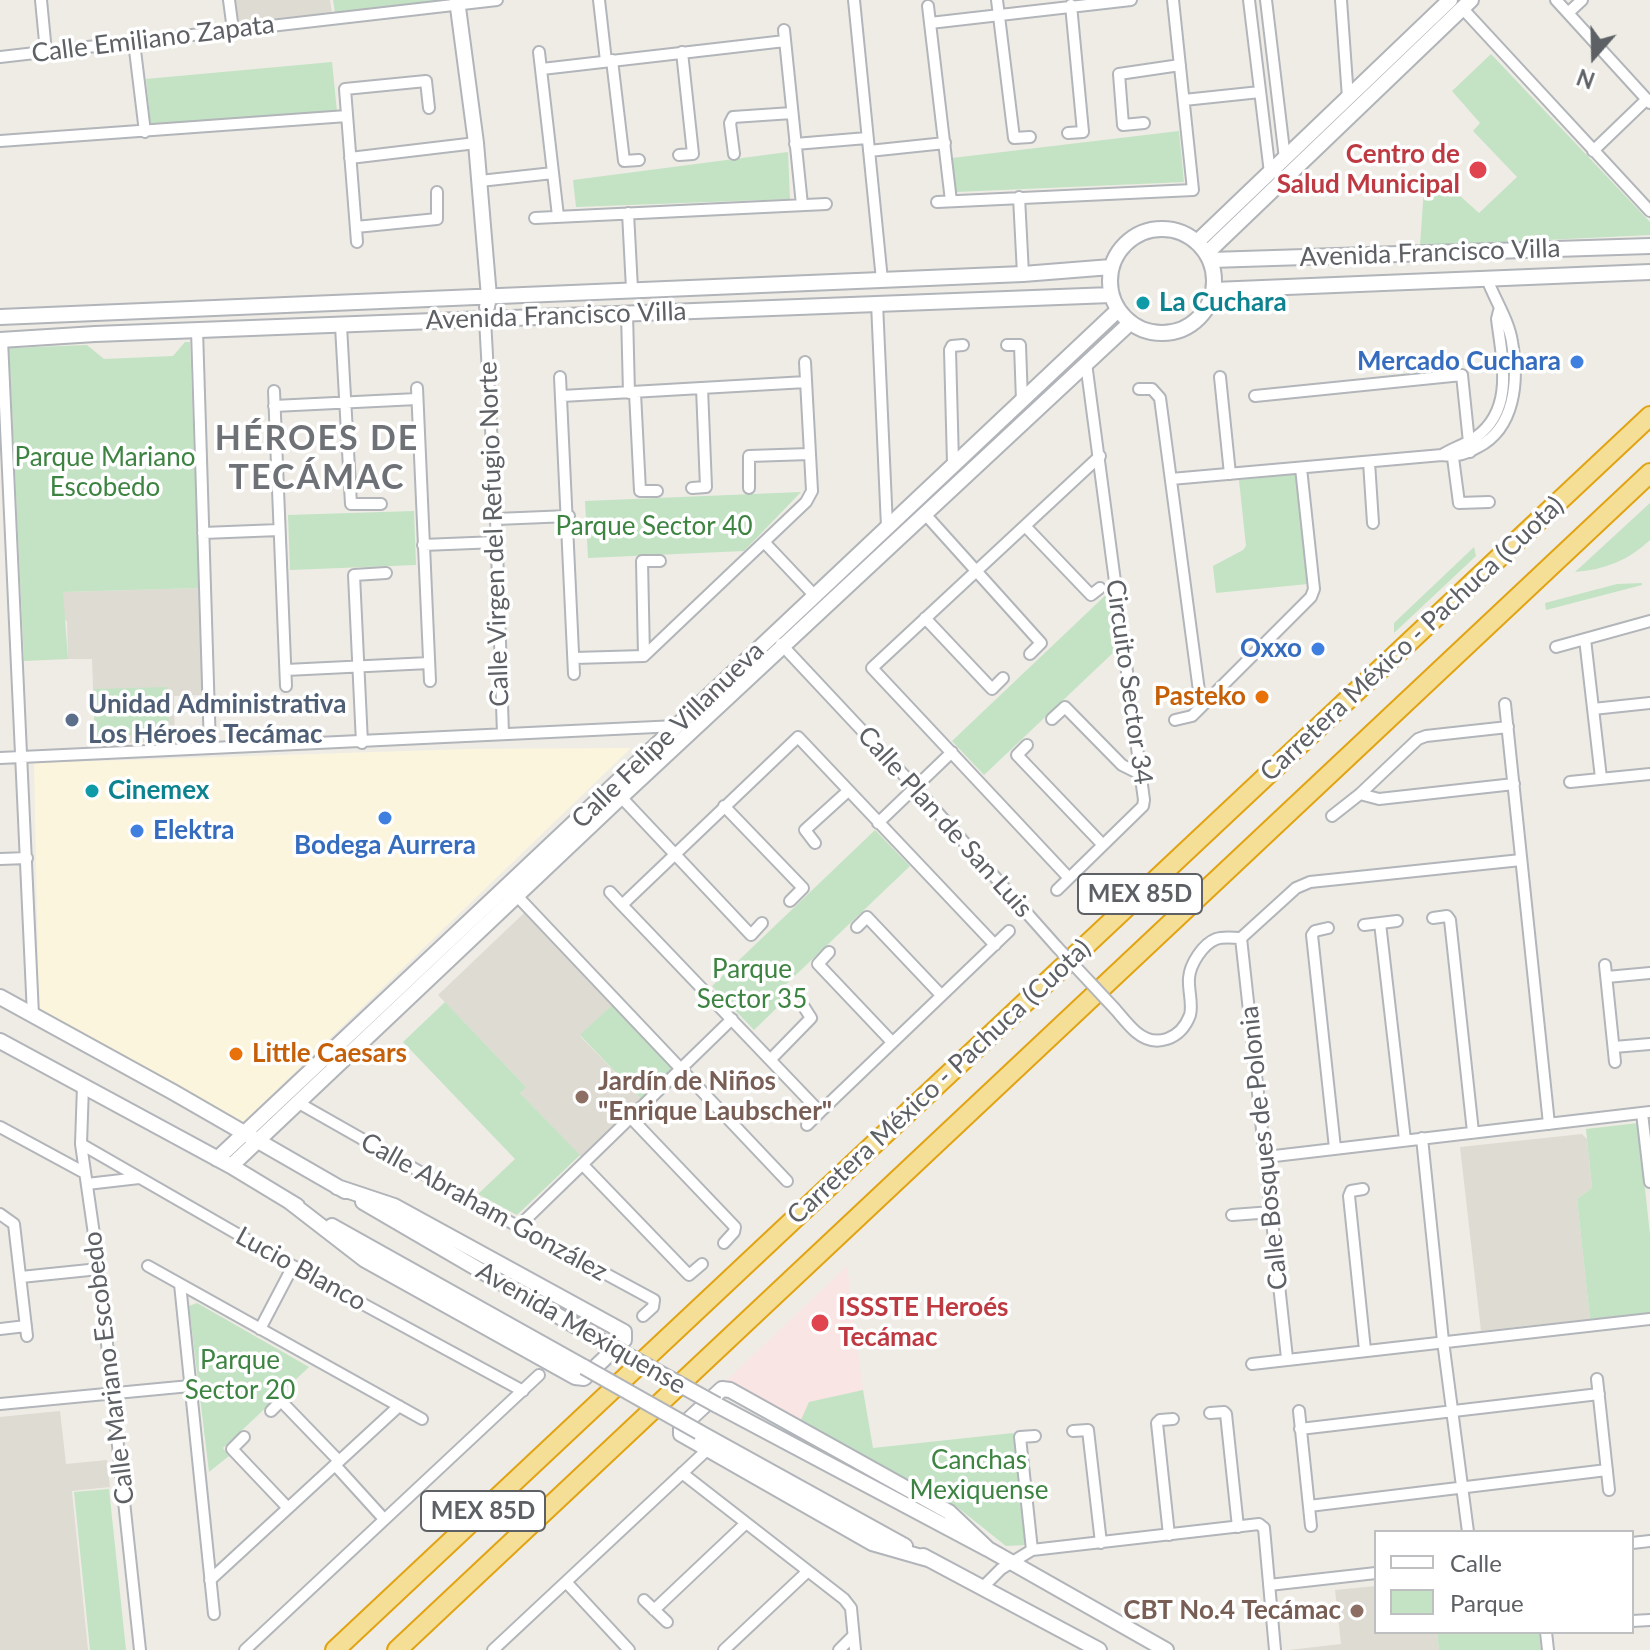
<!DOCTYPE html>
<meta charset="utf-8">
<style>
body{margin:0}
#map{position:relative;width:1650px;height:1650px;overflow:hidden;background:#eeece5;font-family:Lato,sans-serif}
canvas{display:block}
.legend{position:absolute;left:1374px;top:1530px;width:260px;height:104px;box-sizing:border-box;background:#fff;border:2px solid #bebfc1;margin:0;padding:10px 14px;list-style:none;font-size:24px;color:#5d6064}
.legend li{display:flex;align-items:center;gap:16px;height:40px}
.legend b{width:40px;border:2px solid #bebfc1}
.north{position:absolute;left:1554px;top:16px;width:80px;height:80px;-webkit-text-stroke:6px #fff;paint-order:stroke;rotate:200deg;font-size:22px;font-weight:700;line-height:32px;text-align:center;color:#5d6064}
.north::after{content:'';display:block;margin:auto;width:28px;height:36px;background:#5d6064;clip-path:polygon(50% 0,100% 100%,50% 72%,0 100%)}
</style>
<div id="map">
<canvas width="1650" height="1650"></canvas>
<ul class="legend">
<li><b style="height:10px;background:#fff"></b>Calle</li>
<li><b style="height:22px;background:#c3e3c4"></b>Parque</li>
</ul>
<div class="north">N</div>
</div>
<script>
const ctx = document.querySelector('canvas').getContext('2d');
ctx.lineJoin = 'round';
function fillPath(path, color) {
  ctx.fillStyle = color;
  ctx.fill(path, 'evenodd');
}
function strokePath(path, color, width, dash) {
  ctx.strokeStyle = color;
  ctx.lineWidth = width;
  ctx.lineCap = dash ? 'butt' : 'round';
  ctx.setLineDash(dash || []);
  ctx.stroke(path);
}
function drawText(font, color, halo, rows, align = 'center') {
  ctx.font = font + ' Lato,sans-serif';
  ctx.lineWidth = 7;
  ctx.setLineDash([]);
  ctx.textBaseline = 'middle';
  ctx.strokeStyle = halo;
  ctx.fillStyle = color;
  for (const [text, x, y, turn = 0] of rows) {
    ctx.save();
    ctx.translate(x, y);
    ctx.rotate((+turn || 0) * Math.PI / 180);
    ctx.textAlign = isNaN(turn) ? turn : align;
    if (halo) ctx.strokeText(text, 0, 0);
    ctx.fillText(text, 0, 0);
    ctx.restore();
  }
}
fillPath(new Path2D(`
 M631 748 239 1126 39 1017 34 763 467 749Z`), '#fbf5dd');
fillPath(new Path2D(`
 M234 0H330L332 13 236 22Z
 M199 588 203 695 174 696 175 741 95 744 92 659H68L67 622 63 617V592Z
 M524 913 612 1005 580 1036 643 1101 583 1159 520 1093 525 1086 438 995Z
 M1582 1134 1587 1139 1592 1188 1577 1199 1590 1319 1481 1331 1460 1147Z
 M60 1411 66 1464 107 1460 110 1487 72 1491 88 1650H0V1417Z
 M1376 1586V1632H1437L1439 1650H1289L1341 1644 1335 1590Z`), '#dedbd3');
fillPath(new Path2D(`
 M847 1266 863 1390 810 1403 800 1422 726 1381Z`), '#f9e5e3');
fillPath(new Path2D(`
 M333 0H451L452 1 335 13Z
 M1491 54 1650 222V235L1420 246 1424 188 1449 186 1479 213 1517 177 1473 131 1480 123 1452 91Z
 M332 62 337 112 151 129 146 79Z
 M1179 131 1184 182 956 192 952 158Z
 M788 152 790 199 576 207 573 180Z
 M185 342H190L199 588 63 592 68 659 24 661 9 348 87 345 104 359 173 356Z
 M1296 474 1308 584 1216 593 1213 566 1243 550 1246 546 1239 480Z
 M801 492 744 551 588 558 585 501Z
 M1650 503V540C1629 560 1604 570 1575 572Z
 M414 511 416 565 290 570 288 515Z
 M1474 547 1476 556 1394 633V623Z
 M1642 583V585L1546 610 1545 603 1617 584Z
 M1109 592 1115 651 984 775 952 741Z
 M168 687 169 734 95 736 93 689Z
 M875 830 910 866 779 991 786 999 754 1030 712 986Z
 M445 1002 526 1087 520 1093 580 1155 517 1215 478 1194 515 1159 403 1042Z
 M612 1005 674 1071 643 1101 580 1035Z
 M1638 1123 1650 1235V1313L1590 1319 1577 1199 1592 1188 1586 1129Z
 M197 1303 309 1367 223 1448 229 1456 209 1472 189 1306Z
 M863 1390 873 1448 1013 1433 1025 1545 1006 1546 957 1507 800 1422 809 1402Z
 M109 1489 126 1650H90L74 1492Z
 M1437 1632H1539L1541 1650H1439Z`), '#c3e3c4');
const street = new Path2D(`
 M41 0 46 52
 M229 0 233 30
 M599 0 606 61
 M854 0 882 280
 M997 0 1014 138 1030 137
 M1249 0 1270 173
 M1266 0 1285 159
 M1341 0 1348 98
 M1556 0 1650 103
 M928 6 951 201
 M1463 9 1650 211
 M1568 13 1582 0
 M930 23 1131 0
 M784 30 802 205
 M134 42 145 132
 M539 52 558 216
 M0 57 497 0
 M612 60 624 161 639 160
 M542 69 785 41
 M1184 100 1260 92
 M1144 123 1123 125 1119 74 1180 65
 M1068 133 1083 132 1071 5
 M0 141 347 116
 M795 144 867 138
 M869 151 945 143
 M1593 151 1647 99
 M734 154 730 123 733 117 792 113
 M679 155 693 154 682 52
 M350 158 476 143
 M480 181 553 173
 M1019 197 1023 274
 M937 202 1193 190 1173 0
 M628 213 632 289
 M535 218 826 204
 M356 227 437 219V192
 M357 242 345 89 426 81 429 108
 M877 303 887 527
 M627 313 629 393
 M485 319 496 519 503 734
 M341 326 351 504H381
 M197 330 210 748
 M2 340 33 1015
 M1007 345H1020L1022 401
 M560 377 574 674
 M1220 377 1230 474
 M417 388 430 681
 M1139 389H1152L1160 398 1201 706
 M274 391 286 686
 M635 393 640 491H657
 M562 396 806 382
 M1255 396 1462 375 1470 452
 M274 406 417 399
 M1452 450 1459 503 1489 502
 M1442 455C1453 448 1465 445 1476 437 1515 409 1502 360 1497 319L1499 311
 M1369 462 1373 523
 M953 463 950 350 952 346 963 345
 M1171 479 1442 455C1456 457 1466 454 1478 447 1515 428 1519 381 1512 342 1509 321 1495 300 1487 279
 M692 488 706 487 702 388
 M749 488V456L810 454
 M925 514 1041 643 1030 654
 M496 519 569 516
 M1025 526 1091 595 1100 588
 M203 533 279 530
 M764 542 815 596
 M423 545 497 542
 M925 618 992 689 1003 678
 M1585 639 1601 778
 M781 644 915 787 1057 947
 M1556 647 1650 621
 M644 656 642 561H660
 M574 658 644 656 806 502 812 491 805 362
 M286 670 429 663
 M1505 704 1549 1124
 M1593 709 1650 703
 M1052 719 1065 707 1122 765 1142 775
 M1175 720 1192 716 1311 597 1314 589 1301 468
 M362 743 354 575 386 573
 M1027 745 1017 755 1102 844
 M0 758 677 726
 M1570 782 1650 774
 M1360 794 1379 799 1514 784
 M621 797 751 935 762 923
 M724 806 803 888 790 901
 M1332 816 1360 794 1418 739 1426 736 1508 727
 M878 823 952 752
 M815 843 805 830 848 791
 M0 859 27 858
 M1069 878 872 668 1100 456
 M1057 890 1143 806 1144 800 1086 363
 M610 892 622 905
 M518 897 787 1181
 M1433 918 1447 916 1450 920 1473 1132
 M1380 923 1405 1140
 M1364 925 1397 921
 M857 927 867 917 941 995
 M1328 928 1315 931 1312 935 1335 1148
 M1241 938 1287 1358
 M995 945 798 737 622 905 820 1112 1009 931
 M829 952 818 964 892 1042
 M1605 965 1615 1062
 M1607 977 1650 973
 M1115 1009C1122 1017 1128 1025 1136 1032 1156 1049 1181 1039 1190 1015 1193 1004 1188 990 1189 978 1190 964 1203 944 1216 939 1224 936 1234 938 1241 938L1296 888 1310 882 1521 860
 M1614 1047 1650 1044
 M771 1059 811 1018 804 1007
 M83 1086 81 1144 99 1269 140 1650
 M297 1102 473 1202 654 1300 653 1307 643 1316
 M1642 1113 1650 1182
 M631 1118 735 1227 734 1232 724 1243
 M807 1125 820 1112
 M0 1127 85 1173
 M1422 1138 1443 1341 1468 1532
 M81 1144 293 1266 523 1391
 M1266 1157 1650 1112
 M583 1165 689 1275 702 1264
 M87 1184 139 1178
 M1363 1189 1351 1191 1349 1196 1365 1350
 M0 1214 14 1224 27 1336
 M1232 1215 1272 1212
 M518 1227 732 1019
 M148 1266 422 1419
 M21 1277 99 1269
 M180 1284 214 1614
 M0 1329 26 1326
 M260 1329 293 1266
 M1252 1364 1650 1319
 M1597 1379 1609 1490
 M0 1404 190 1386
 M271 1411 281 1401 339 1461
 M1299 1411 1311 1526
 M1210 1413 1224 1412 1226 1414 1238 1527
 M1300 1429 1599 1394
 M1073 1431 1088 1430 1101 1543
 M244 1437 232 1449 288 1508
 M335 1465 384 1519
 M682 1473 844 1599 851 1608 855 1650
 M1309 1506 1607 1470
 M1169 1535 1157 1423 1160 1420 1173 1419
 M1632 1543 1650 1541
 M1032 1550 1020 1437 1035 1436
 M210 1580 399 1406
 M566 1582 629 1650
 M1269 1585 1376 1573
 M983 1587 1001 1569 1032 1550 1259 1524 1264 1528 1275 1650
 M644 1600 667 1622
 M654 1610 745 1524
 M1632 1621 1650 1620
 M1546 1632 1548 1650
 M245 1650 539 1375
 M493 1650 707 1450
 M724 1650 807 1572
 M839 1650 853 1636`);
const secondary = new Path2D(`
 M457 0 476 143 489 297 487 307
 M1110 281a52 52 0 1 1 104 0a52 52 0 1 1-104 0Z
 M1197 242 1450 0
 M1207 253 1471 0
 M1211 260 1650 246
 M1214 290 1650 272
 M0 317 1023 274 1111 267
 M0 340 95 334 1111 295
 M0 997 173 1092 345 1191
 M0 1041 231 1166 297 1206
 M217 1159 1118 310
 M231 1166 621 797 1130 323
 M290 1202 365 1260 575 1377 584 1378 624 1340V1332L394 1206 337 1187
 M363 1202 603 1342
 M332 1226 584 1367
 M717 1405 988 1549 1166 1650
 M699 1432 905 1546
 M923 1556 1099 1650
 M928 1559 872 1543 681 1434V1427L722 1389 730 1390 949 1512 988 1549`);
const highway = new Path2D(`
 M335 1650 1650 416
 M397 1650 1650 473`);
strokePath(street, '#b2b5b9', 14);
strokePath(secondary, '#b1b4b9', 18);
strokePath(highway, '#e1a312', 22);
strokePath(street, '#fff', 10);
strokePath(secondary, '#fff', 14);
strokePath(highway, '#f5de95', 18);
const streetBridge = new Path2D(`
 M1057 947 1115 1009`);
const secondaryBridge = new Path2D(`
 M603 1342 717 1405
 M584 1367 699 1432`);
strokePath(streetBridge, '#b2b5b9', 14, []);
strokePath(secondaryBridge, '#b1b4b9', 18, []);
strokePath(streetBridge, '#fff', 10);
strokePath(secondaryBridge, '#fff', 14);
for (const [x, y, r, color] of [
 [1478,170,10,"#e0444e"],
 [1143,303,8,"#0f9aa8"],
 [1577,362,8,"#3f7fe0"],
 [1318,649,8,"#3f7fe0"],
 [1262,697,8,"#e8710a"],
 [72,720,8,"#5c6f8a"],
 [92,791,8,"#0f9aa8"],
 [385,818,8,"#3f7fe0"],
 [137,831,8,"#3f7fe0"],
 [236,1054,8,"#e8710a"],
 [582,1097,8,"#8d6e63"],
 [820,1323,10,"#e0444e"],
 [1357,1611,8,"#8d6e63"]
]) {
  const dot = new Path2D();
  dot.arc(x, y, r, 0, 2 * Math.PI);
  ctx.fillStyle = color;
  ctx.fill(dot);
  strokePath(dot, '#fff', 3);
}
for (const [x, y, w] of [
 [1140,894,124],
 [483,1511,124]
]) {
  const box = new Path2D();
  box.roundRect(x - w / 2, y - 20, w, 40, 6);
  ctx.fillStyle = '#fff';
  ctx.fill(box);
  strokePath(box, '#5d6064', 2);
}
drawText('bold 24px', '#5d6064', null, [
 ["MEX 85D",1140,894],
 ["MEX 85D",483,1511]
]);
drawText('26px', '#5d6064', '#fff', [
 ["Calle Emiliano Zapata",153,39,-7],
 ["Avenida Francisco Villa",1430,253,-2],
 ["Avenida Francisco Villa",556,316,-2],
 ["Calle Virgen del Refugio Norte",494,534,-92],
 ["Carretera México - Pachuca (Cuota)",1412,639,-43],
 ["Circuito Sector 34",1129,682,82],
 ["Calle Felipe Villanueva",668,735,-44],
 ["Calle Plan de San Luis",945,822,48],
 ["Carretera México - Pachuca (Cuota)",939,1082,-43],
 ["Calle Bosques de Polonia",1264,1148,-96],
 ["Calle Abraham González",484,1207,29],
 ["Lucio Blanco",301,1269,29],
 ["Avenida Mexiquense",581,1328,30],
 ["Calle Mariano Escobedo",109,1368,-97]
]);
drawText('bold 26px', '#be3a42', '#fff', [
 ["Centro de",1460,155],
 ["Salud Municipal",1460,185],
 ["ISSSTE Heroés",838,1308,"left"],
 ["Tecámac",838,1338,"left"]
], 'right');
drawText('bold 26px', '#0d838f', '#fff', [
 ["La Cuchara",1159,303],
 ["Cinemex",108,791]
], 'left');
drawText('bold 26px', '#366cbe', '#fff', [
 ["Mercado Cuchara",1561,362],
 ["Oxxo",1302,649],
 ["Elektra",153,831,"left"],
 ["Bodega Aurrera",385,846,"center"]
], 'right');
drawText('26px', '#3d8341', '#fff', [
 ["Parque Mariano",105,458],
 ["Escobedo",105,488],
 ["Parque Sector 40",654,527],
 ["Parque",752,970],
 ["Sector 35",752,1000],
 ["Parque",240,1361],
 ["Sector 20",240,1391],
 ["Canchas",979,1461],
 ["Mexiquense",979,1491]
]);
drawText('bold 26px', '#c56008', '#fff', [
 ["Pasteko",1246,697],
 ["Little Caesars",252,1054,"left"]
], 'right');
drawText('bold 26px', '#4e5e75', '#fff', [
 ["Unidad Administrativa",88,705],
 ["Los Héroes Tecámac",88,735]
], 'left');
drawText('bold 26px', '#785e54', '#fff', [
 ["Jardín de Niños",598,1082],
 ["\"Enrique Laubscher\"",598,1112],
 ["CBT No.4 Tecámac",1341,1611,"right"]
], 'left');
ctx.letterSpacing = '2px';
drawText('bold 34px', '#6e7276', '#fff', [
 ["HÉROES DE",317,439],
 ["TECÁMAC",317,478]
]);
ctx.letterSpacing = '0px';
</script>
